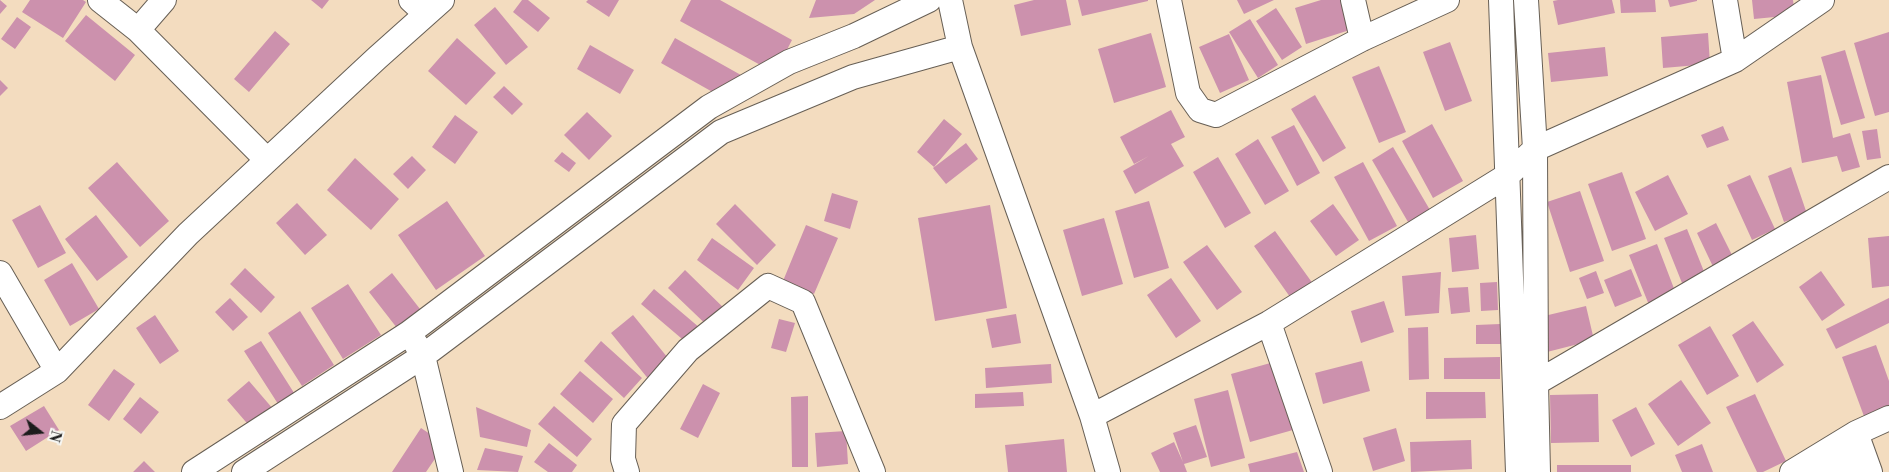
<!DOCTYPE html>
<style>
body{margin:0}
#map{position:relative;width:1889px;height:472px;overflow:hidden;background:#f3dcbf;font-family:"Libre Bodoni",serif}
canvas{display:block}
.north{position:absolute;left:15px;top:407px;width:50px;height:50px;-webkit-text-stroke:4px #f6f6f2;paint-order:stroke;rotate:106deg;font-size:14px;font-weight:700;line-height:20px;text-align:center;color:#1c1c1c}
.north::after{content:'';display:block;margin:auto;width:18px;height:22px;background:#1c1c1c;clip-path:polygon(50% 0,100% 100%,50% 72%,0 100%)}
</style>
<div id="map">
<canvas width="1889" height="472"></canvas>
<div class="north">N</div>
</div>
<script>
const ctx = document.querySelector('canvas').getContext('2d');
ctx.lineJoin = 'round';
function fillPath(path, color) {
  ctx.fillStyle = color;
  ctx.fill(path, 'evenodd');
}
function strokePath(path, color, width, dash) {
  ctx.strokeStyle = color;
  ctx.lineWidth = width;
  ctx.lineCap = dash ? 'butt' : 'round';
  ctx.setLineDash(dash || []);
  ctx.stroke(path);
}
fillPath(new Path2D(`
 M0 0 7 6 0 14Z
 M30 0H83L86 2 63 38 22 12Z
 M311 0H329L322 9Z
 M522 0H528L550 18 538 32 513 12Z
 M588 0H619L609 17 586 2Z
 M691 0H720L792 40 775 73 680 21Z
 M816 0H875L854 14 809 18Z
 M1034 0H1066L1071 25 1021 36 1014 5Z
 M1078 0H1148V1L1082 16Z
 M1237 0H1274L1244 14Z
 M1321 0H1348L1356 28 1306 44 1295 8Z
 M1558 0H1612L1615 13 1558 25 1553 1Z
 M1620 0H1655L1656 12 1621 13Z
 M1668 0H1697V1L1670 7Z
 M1752 0H1793L1795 15 1754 19Z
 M495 7 528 47 506 65 474 25Z
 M1276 8 1302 47 1282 60 1256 21Z
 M86 15 135 55 115 81 65 41Z
 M17 17 31 27 15 49 1 39Z
 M1250 19 1278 65 1258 78 1229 32Z
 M275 31 290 44 249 92 234 79Z
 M1889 32V112L1875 116 1854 43Z
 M1151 33 1166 87 1114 103 1098 49Z
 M1708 33 1710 64 1663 68 1661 37Z
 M1229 34 1249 80 1220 93 1199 47Z
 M457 38 496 73 466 105 428 71Z
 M675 38 748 79 734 104 661 63Z
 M1450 42 1472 101 1445 111 1423 52Z
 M590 45 634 70 620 94 577 69Z
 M1605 47 1608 76 1551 82 1548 53Z
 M1845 50 1865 118 1841 125 1821 57Z
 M1379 66 1406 132 1379 143 1352 77Z
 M1821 75 1833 138 1850 133 1860 167 1842 172 1837 156 1802 163 1787 82Z
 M0 80 8 88 0 96Z
 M504 86 523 104 512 115 493 97Z
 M1315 95 1346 148 1323 162 1291 109Z
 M1171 110 1185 137 1171 144 1184 166 1135 194 1123 171 1149 156 1134 164 1120 137Z
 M587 112 612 136 589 160 564 135Z
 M455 115 478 132 455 164 432 147Z
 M944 119 962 134 934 167 917 152Z
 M1432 124 1463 181 1433 198 1402 141Z
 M1294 125 1320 173 1297 186 1271 137Z
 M1723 126 1729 140 1707 148 1701 135Z
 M1877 129 1881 158 1867 160 1862 131Z
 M1258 139 1289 191 1265 205 1235 154Z
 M966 143 978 159 946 184 933 168Z
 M1393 147 1430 210 1408 222 1372 160Z
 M562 152 576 163 569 172 554 161Z
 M412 156 426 170 408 189 393 174Z
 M1218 157 1251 213 1225 228 1193 172Z
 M355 158 399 199 371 230 327 190Z
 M117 162 169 221 140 247 88 188Z
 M1363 162 1397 226 1369 241 1334 177Z
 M1791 167 1807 214 1784 222 1768 176Z
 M1622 172 1646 239 1612 251 1588 184Z
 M1668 175 1688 214 1655 231 1635 192Z
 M1750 175 1775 229 1752 240 1727 185Z
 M1580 191 1604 261 1570 272 1547 202Z
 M832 193 858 201 850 229 824 221Z
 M447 201 485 256 436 290 398 235Z
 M1149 201 1169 268 1134 278 1115 211Z
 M297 203 327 235 305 255 276 223Z
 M735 204 776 245 757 265 716 224Z
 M1333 204 1359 240 1336 256 1310 221Z
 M40 205 66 253 38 268 12 220Z
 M990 205 1007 308 935 321 918 218Z
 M96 215 128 257 97 281 65 239Z
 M1104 218 1123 284 1082 296 1063 230Z
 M1716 223 1737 265 1717 275 1697 233Z
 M806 225 838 238 814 294 783 281Z
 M1687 229 1705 274 1682 283 1664 238Z
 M1275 231 1316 288 1295 304 1254 246Z
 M1476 235 1479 269 1452 272 1449 238Z
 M1889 236V286L1872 288 1868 238Z
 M712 238 754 268 738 290 697 260Z
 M1657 244 1678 299 1651 310 1629 255Z
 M1207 245 1242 292 1217 310 1183 262Z
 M72 263 99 309 70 326 44 280Z
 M245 268 275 297 261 313 230 284Z
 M1631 269 1642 296 1615 307 1604 280Z
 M685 270 732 316 715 333 668 288Z
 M1596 271 1604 293 1587 299 1579 278Z
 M1821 271 1845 305 1822 321 1799 287Z
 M1441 272 1439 313 1405 316 1402 276Z
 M392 273 420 309 397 328 369 292Z
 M1171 278 1201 321 1176 338 1147 295Z
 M1497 282 1498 310 1481 311 1480 283Z
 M348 284 381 335 343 359 311 308Z
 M1468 287 1470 312 1451 314 1448 288Z
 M654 289 700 328 688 344 641 304Z
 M230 298 248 317 233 331 215 312Z
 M1889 298V323L1836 349 1826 329Z
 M1384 301 1394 332 1361 343 1351 311Z
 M1586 306 1594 340 1547 352 1540 317Z
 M300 311 334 365 302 386 268 333Z
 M1016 314 1021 343 992 348 986 319Z
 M155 315 179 351 160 364 136 328Z
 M633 315 672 363 650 381 611 333Z
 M779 319 795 323 786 352 771 348Z
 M1753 321 1784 365 1757 383 1732 335Z
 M1500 324 1501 344H1476V325Z
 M1710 326 1739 376 1707 395 1678 345Z
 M1428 327 1429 379 1409 380 1408 328Z
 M261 341 296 396 280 407 244 351Z
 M601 341 642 378 624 398 584 361Z
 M1876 345 1889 381V420L1868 427 1842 357Z
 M1500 357V379H1444V358Z
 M1362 361 1370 391 1323 404 1315 373Z
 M1274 362 1293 430 1250 442 1231 374Z
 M1051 364 1052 383 986 388 985 368Z
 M114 369 135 384 109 421 88 405Z
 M580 371 613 399 593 423 560 394Z
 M1681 380 1711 423 1678 446 1648 404Z
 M249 381 286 424 264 443 227 400Z
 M703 384 720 393 698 438 680 429Z
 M1228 390 1245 458 1211 467 1194 399Z
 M1023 392 1024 406 975 408V394Z
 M1426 392H1485L1486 418 1426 419Z
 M1598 394 1599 442 1551 443 1550 395Z
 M1755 394 1786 461 1763 472H1757L1726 407Z
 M808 396V467H792L791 397Z
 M140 397 159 412 141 434 123 419Z
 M44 406 59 430 26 451 10 426Z
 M554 406 592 439 577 457 538 424Z
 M476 407 531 430 527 447 480 437Z
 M1636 407 1655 444 1631 457 1612 420Z
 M1196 425 1207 457 1184 464 1187 472H1160L1151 453 1174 442 1183 462 1173 433Z
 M421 428 445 444 426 472H392Z
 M1396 428 1405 461 1373 471 1363 438Z
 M846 431 848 464 817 467 815 433Z
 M1064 439 1067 472H1008L1005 445Z
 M1471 440 1472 469 1411 472 1410 442Z
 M549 443 577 465 572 472H548L534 462Z
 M1702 444 1713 472H1682L1675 455Z
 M485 448 523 456 518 472 477 470Z
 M1297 452 1304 472H1250L1248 464Z
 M144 461 155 472H133Z
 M1557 465H1631V472H1557Z`), '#cc91ad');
const minor = new Path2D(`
 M100 0 138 30 267 160
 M411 0 426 14
 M950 0 960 47 1092 416 1108 472
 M1169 0 1188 93 1200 110 1216 115 1362 39 1447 0
 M1353 0 1362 39
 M1501 0 1518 472
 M1526 0 1535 149 1536 383 1538 472
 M1725 0 1735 60
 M138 30 164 0
 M0 273 57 371
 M1269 323 1320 472
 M416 344 423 356 451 472
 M1536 383 1889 177
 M0 407 57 371 188 234 377 58 442 0
 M1092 416 1269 323 1508 175 1535 149 1735 60 1822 0
 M1856 433 1889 418
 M194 472 409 333 709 107 789 62 854 36 929 0
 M244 472 423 356 721 132 853 77 960 47
 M627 472 623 459 624 424 688 350 768 286 803 302 873 472
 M1792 472 1856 433 1870 472
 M1825 472 1846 460 1851 472`);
strokePath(minor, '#675f55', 26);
strokePath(minor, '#fff', 24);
</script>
